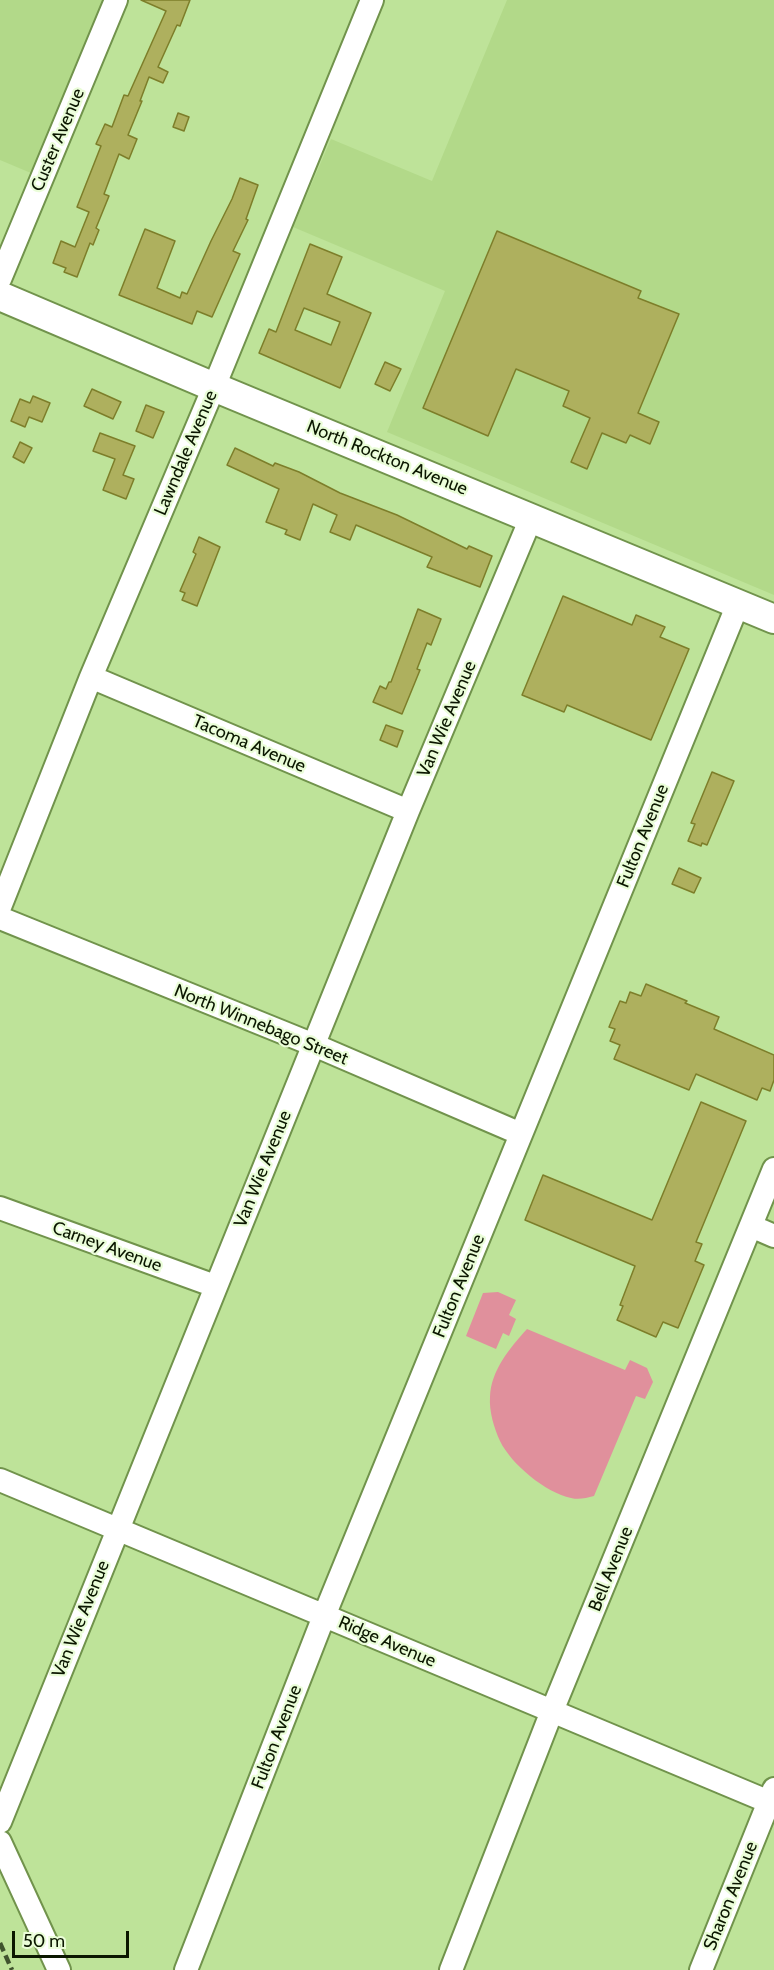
<!DOCTYPE html>
<style>
body{margin:0}
#map{position:relative;width:774px;height:1970px;overflow:hidden;background:#bee399;font-family:Cabin,sans-serif}
canvas{display:block}
.scale{position:absolute;left:12px;top:1931px;width:117px;height:27px;box-sizing:border-box;border:3px solid #0b1700;border-top:0;padding-left:8px;font-size:18px;line-height:21px;white-space:nowrap;color:#0b1700;-webkit-text-stroke:4px #eafdd8;paint-order:stroke}
</style>
<div id="map">
<canvas width="774" height="1970"></canvas>
<div class="scale">50 m</div>
</div>
<script>
const ctx = document.querySelector('canvas').getContext('2d');
ctx.lineJoin = 'round';
function fillPath(path, color) {
  ctx.fillStyle = color;
  ctx.fill(path, 'evenodd');
}
function strokePath(path, color, width, dash) {
  ctx.strokeStyle = color;
  ctx.lineWidth = width;
  ctx.lineCap = dash ? 'butt' : 'round';
  ctx.setLineDash(dash || []);
  ctx.stroke(path);
}
function drawText(font, color, halo, rows, align = 'center') {
  ctx.font = font + ' Cabin,sans-serif';
  ctx.lineWidth = 4.5;
  ctx.setLineDash([]);
  ctx.textBaseline = 'middle';
  ctx.strokeStyle = halo;
  ctx.fillStyle = color;
  for (const [text, x, y, turn = 0] of rows) {
    ctx.save();
    ctx.translate(x, y);
    ctx.rotate((+turn || 0) * Math.PI / 180);
    ctx.textAlign = isNaN(turn) ? turn : align;
    if (halo) ctx.strokeText(text, 0, 0);
    ctx.fillText(text, 0, 0);
    ctx.restore();
  }
}
fillPath(new Path2D(`
 M0 0H110L38 176 0 160Z
 M507 0H774V595L387 432 445 291 293 227 331 139 432 181Z`), '#b2d989');
fillPath(new Path2D(`
 M498 1292 516 1300 509 1315 516 1319 509 1336 503 1333 496 1349 466 1336 483 1293Z
 M527 1329 625 1370 630 1360 647 1368 653 1382 645 1399 636 1396 594 1496C586 1498 579 1500 571 1498 546 1493 511 1464 500 1441 494 1428 489 1411 490 1397 491 1370 510 1348 527 1329Z`), '#e0909c');
const building = new Path2D(`
 M141 0H190L180 26 177 25 158 67 168 72 163 83 149 77 140 101H142L128 135 137 139 129 159 119 154 104 194 109 196 96 228 99 230 93 245 90 243 77 277 64 272 66 268 53 263 61 241 75 247 89 212 77 207 101 146 96 144 105 124 112 127 124 95 128 96 166 11Z
 M178 113 189 117 184 131 173 127Z
 M240 178 258 185 246 219 248 220 233 251 240 254 212 317 197 311 192 324 119 295 145 229 175 241 157 288 180 298 182 292 187 294 211 241 232 199Z
 M497 231 641 291 638 298 679 314 638 413 659 422 650 444 630 435 626 443 602 433 587 469 571 462 590 418 563 406 569 391 516 369 488 436 423 408Z
 M310 244 342 257 327 294 371 313 340 388 259 353 269 329 276 332ZM304 308 340 322 331 345 295 330Z
 M385 362 401 369 390 391 375 384Z
 M92 389 121 402 113 419 84 406Z
 M33 396 50 403 42 422 29 417 25 427 11 421 20 399 30 403Z
 M146 405 164 412 153 438 136 431Z
 M100 433 135 446 123 475 134 479 126 499 103 490 115 459 93 451Z
 M20 442 32 448 24 463 13 457Z
 M235 448 273 466 275 463 299 472 340 493 397 515 467 549 469 546 492 556 480 587 427 567 432 557 356 525 350 540 330 532 337 515 313 504 300 540 285 534 287 530 266 522 279 489 227 465Z
 M199 537 220 547 197 606 182 600 185 593 180 591 196 554 193 552Z
 M563 596 632 625 636 615 665 627 660 637 689 649 651 740 567 705 564 712 522 695Z
 M418 609 441 619 431 645 427 643 417 669 420 670 402 714 373 702 380 686 386 689 389 682H391Z
 M386 725 403 731 397 747 380 740Z
 M712 772 734 781 707 845 702 843 701 846 688 841 695 824 691 823Z
 M679 868 701 878 694 893 672 884Z
 M646 984 687 1001 685 1003 719 1017 714 1029 774 1055V1080L770 1091 762 1088 757 1100 696 1074 689 1090 614 1059 620 1045 610 1041 615 1029 609 1027 620 1001 626 1003 630 992 641 996Z
 M701 1102 746 1121 696 1242 702 1244 695 1261 704 1265 678 1328 663 1322 656 1337 617 1320 623 1306 620 1305 635 1266 525 1220 543 1175 652 1220Z`);
fillPath(building, '#aeb05e');
strokePath(building, '#7d7e2a', 1.5);
const minor = new Path2D(`
 M0 279 116 0
 M91 677 408 811
 M0 907 91 677 214 387 372 0
 M0 918 314 1045 521 1134
 M0 1208 215 1286
 M751 1226 774 1236
 M0 1480 774 1804
 M0 1822 408 811 531 518
 M0 1842 59 1970
 M186 1970 324 1616 738 604
 M451 1970 552 1711 774 1169
 M701 1970 774 1789`);
const major = new Path2D(`
 M0 296 214 387 774 619`);
strokePath(minor, '#71934c', 26);
strokePath(major, '#71934c', 32);
strokePath(minor, '#fff', 22);
strokePath(major, '#fff', 28);
strokePath(new Path2D(`
 M0 1943 12 1970`), '#40542e', 4.5, [9, 4.5]);
drawText('18px', '#0b1700', '#eafdd8', [
 ["Custer Avenue",58,140,-67],
 ["Lawndale Avenue",186,453,-67],
 ["North Rockton Avenue",387,458,22],
 ["Van Wie Avenue",447,719,-67],
 ["Tacoma Avenue",249,744,23],
 ["Fulton Avenue",643,836,-68],
 ["North Winnebago Street",261,1025,22],
 ["Van Wie Avenue",263,1169,-68],
 ["Carney Avenue",107,1247,20],
 ["Fulton Avenue",459,1286,-68],
 ["Bell Avenue",611,1569,-68],
 ["Van Wie Avenue",81,1619,-68],
 ["Ridge Avenue",387,1642,23],
 ["Fulton Avenue",277,1737,-69],
 ["Sharon Avenue",731,1896,-68]
]);
</script>
